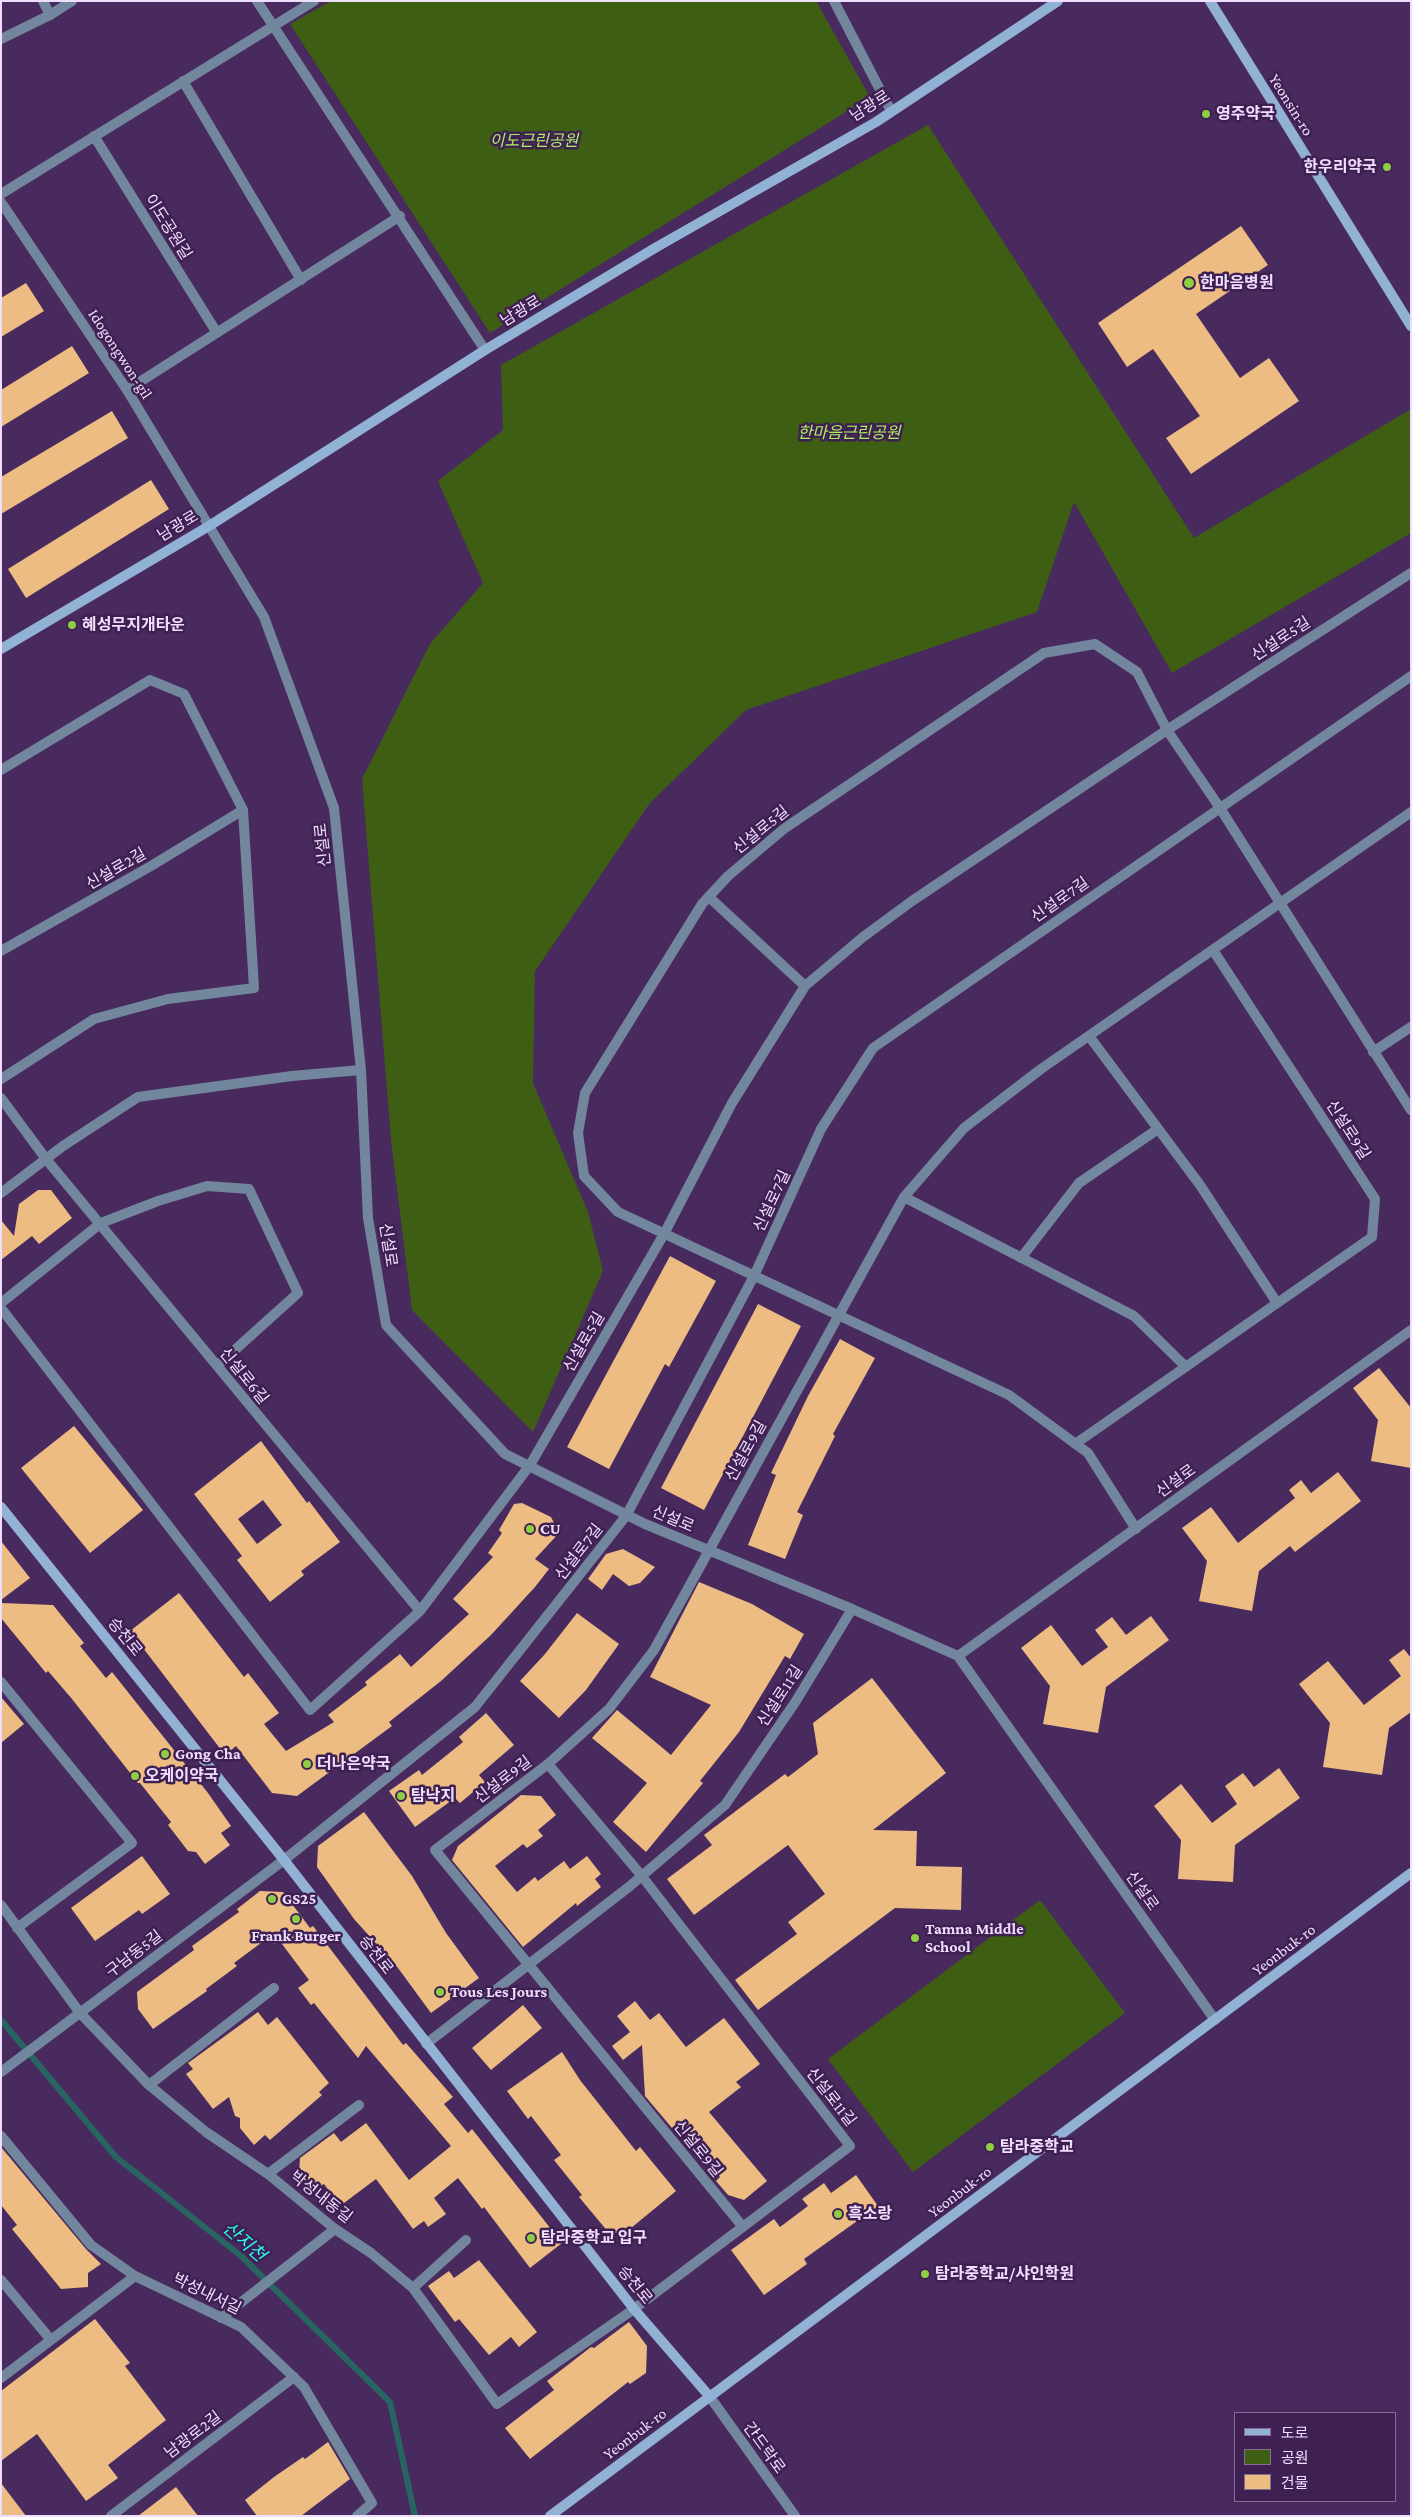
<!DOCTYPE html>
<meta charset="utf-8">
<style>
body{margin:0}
#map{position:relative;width:1412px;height:2517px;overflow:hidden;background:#492a5e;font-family:"Crimson Pro","Noto Sans KR",serif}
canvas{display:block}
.frame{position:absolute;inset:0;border:2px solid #efdefd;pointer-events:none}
.legend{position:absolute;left:1234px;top:2412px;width:162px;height:90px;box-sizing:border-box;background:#3f2052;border:1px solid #856c96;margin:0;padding:6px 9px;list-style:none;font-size:15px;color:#efdefd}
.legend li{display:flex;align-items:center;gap:10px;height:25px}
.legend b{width:25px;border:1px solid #856c96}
</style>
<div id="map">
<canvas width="1412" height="2517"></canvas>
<div class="frame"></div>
<ul class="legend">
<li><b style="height:6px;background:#91b2d5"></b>도로</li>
<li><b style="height:14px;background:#3e5e14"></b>공원</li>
<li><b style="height:14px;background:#ecbc82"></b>건물</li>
</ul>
</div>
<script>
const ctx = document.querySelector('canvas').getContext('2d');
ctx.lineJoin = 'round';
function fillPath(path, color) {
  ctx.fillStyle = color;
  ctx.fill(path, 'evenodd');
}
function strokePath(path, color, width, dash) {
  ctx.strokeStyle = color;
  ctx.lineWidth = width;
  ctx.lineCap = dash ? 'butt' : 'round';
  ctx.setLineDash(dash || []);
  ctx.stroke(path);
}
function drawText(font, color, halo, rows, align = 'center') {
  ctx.font = font + ' "Crimson Pro","Noto Sans KR",serif';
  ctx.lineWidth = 5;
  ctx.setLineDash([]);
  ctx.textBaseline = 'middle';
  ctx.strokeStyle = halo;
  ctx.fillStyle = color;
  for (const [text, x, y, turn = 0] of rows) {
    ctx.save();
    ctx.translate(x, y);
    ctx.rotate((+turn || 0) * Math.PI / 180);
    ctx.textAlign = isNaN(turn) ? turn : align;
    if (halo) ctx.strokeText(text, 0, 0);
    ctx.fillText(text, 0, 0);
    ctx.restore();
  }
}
fillPath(new Path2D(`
 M331 1H816L870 97 490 333 290 24Z
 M928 125 1194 538 1411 409V533L1172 673 1074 502 1037 612 746 710 650 803 535 971 533 1083 588 1212 603 1271 533 1432 412 1310 391 1140 362 779 430 644 483 583 438 481 503 430 501 365Z
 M1040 1900 1125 2013 913 2172 828 2059Z`), '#3e5e14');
strokePath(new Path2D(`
 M1 2020 116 2157 241 2256 390 2402 415 2516`), '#286562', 6);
fillPath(new Path2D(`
 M1241 226 1268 265 1196 314 1240 378 1269 358 1299 401 1191 474 1166 438 1200 416 1153 349 1127 367 1098 323Z
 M26 283 44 311 1 337V298Z
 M72 346 89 373 1 427V390Z
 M112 411 128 438 1 514V477Z
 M151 480 169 509 26 598 8 569Z
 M38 1190H51L72 1218 39 1244 32 1236 1 1260V1220L14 1236 19 1204Z
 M670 1256 716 1281 669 1367 665 1364 609 1469 567 1447Z
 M758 1304 801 1326 704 1510 661 1488Z
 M840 1339 875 1358 833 1434 835 1436 797 1512 803 1515 785 1559 748 1545 776 1475 771 1473 808 1396Z
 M1379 1368 1411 1408V1468L1371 1461 1378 1420 1353 1388Z
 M74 1426 143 1510 90 1553 21 1468Z
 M261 1441 307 1503 309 1501 340 1542 301 1571 304 1575 270 1602 237 1560 242 1556 194 1494ZM263 1500 282 1525 257 1544 238 1519Z
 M1338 1472 1361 1501 1295 1552 1290 1546 1259 1571 1252 1611 1199 1601 1207 1561 1182 1528 1211 1507 1238 1543 1295 1498 1289 1490 1301 1480 1311 1493Z
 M522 1503 551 1517 559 1533 535 1559 549 1569 535 1587 491 1635 441 1681 389 1722 392 1726 297 1796 272 1793 236 1746 225 1755 130 1631 179 1593 244 1677 248 1673 279 1713 264 1724 286 1751 334 1722 328 1715 367 1685 365 1682 400 1654 411 1667 469 1614 453 1599 493 1557 488 1553 502 1533 499 1530 514 1504Z
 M1 1541 30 1578 1 1600Z
 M623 1549 655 1567 640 1583 629 1586 613 1574 602 1590 588 1579 606 1554Z
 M699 1582 752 1604 804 1634 790 1659 785 1656 739 1732 700 1781 703 1783 646 1852 613 1822 647 1783 592 1738 617 1710 671 1755 711 1705 650 1677Z
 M1 1603 53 1605 84 1643 80 1646 106 1678 112 1672 208 1793 231 1826 221 1833 230 1845 205 1864 196 1852 188 1851 168 1825 171 1822 140 1783H138L72 1699 48 1671 46 1673 1 1618Z
 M577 1613 619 1644 586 1690 559 1718 520 1681 545 1654Z
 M1151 1616 1169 1640 1106 1687 1098 1733 1043 1724 1050 1686 1021 1648 1051 1625 1082 1666 1108 1647 1095 1630 1112 1617 1126 1635Z
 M1404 1649 1411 1658V1712L1389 1728 1382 1775 1323 1767 1330 1723 1299 1684 1328 1661 1364 1705 1401 1676 1389 1660Z
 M872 1678 946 1773 873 1830 917 1831 916 1866 962 1867 961 1910 895 1908 758 2010 735 1980 797 1934 788 1922 825 1894 788 1845 694 1915 667 1879 712 1845 704 1835 785 1774 788 1777 818 1754 813 1723Z
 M1 1697 24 1724 1 1743Z
 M486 1713 514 1745 479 1775 485 1782 460 1803 455 1798 415 1827 389 1791 419 1770 422 1775 463 1742 459 1737Z
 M1279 1768 1300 1798 1235 1845 1233 1882 1178 1879 1181 1840 1154 1806 1181 1784 1212 1823 1237 1804 1225 1786 1243 1773 1254 1787Z
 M521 1795 541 1796 556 1815 538 1830 543 1836 527 1848 523 1844 495 1866 517 1892 535 1877 538 1881 564 1861 570 1869 587 1856 601 1874 595 1879 601 1887 577 1906 576 1903 523 1947 452 1860 458 1846Z
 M364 1812 412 1876 446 1933 479 1978 431 2013 398 1968 354 1919 317 1867 318 1846Z
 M142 1856 170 1894 142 1914 139 1910 95 1941 71 1908Z
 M260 1891 283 1892 310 1928 313 1926 403 2045 406 2043 453 2097 444 2104 468 2133 472 2129 562 2243 530 2268 484 2207 482 2209 458 2178 434 2198 446 2214 428 2227 424 2221 413 2229 376 2179 340 2206 324 2184 318 2187 303 2178 299 2173 300 2158 334 2133 341 2142 366 2123 409 2180 451 2146 366 2046 358 2058 314 2003 311 2005 298 1988 309 1980 279 1940 274 1944 269 1937 234 1963 237 1966 206 1989 207 1991 153 2029 138 2009 137 1992 194 1950 192 1946 239 1912 237 1909Z
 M635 2001 650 2020 659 2013 686 2047 724 2018 760 2064 736 2082 741 2087 709 2112 767 2181 744 2200 728 2195 716 2181 720 2177 677 2123 672 2128 645 2096 642 2045 623 2060 612 2046 630 2032 617 2016Z
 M523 2005 542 2028 491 2070 472 2048Z
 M258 2012 268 2025 277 2017 329 2083 319 2092 322 2095 270 2140 265 2135 254 2145 240 2128V2118L235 2116 229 2097 213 2109 186 2074 193 2069 188 2063Z
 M562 2052 580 2080 636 2151 640 2147 676 2191 625 2233H609L579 2197 582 2195 554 2160 561 2155 531 2116 528 2119 507 2091Z
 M1 2147 86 2249 101 2264 88 2273V2287L61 2289 12 2229 17 2225 1 2205Z
 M856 2175 878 2206 804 2259 807 2264 764 2295 731 2250 774 2219 780 2227 808 2206 802 2199 824 2183 831 2193Z
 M479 2260 537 2332 519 2347 511 2337 489 2355 459 2319 455 2322 428 2286 449 2271 454 2278Z
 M95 2319 130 2363 125 2366 166 2420 108 2465 118 2478 86 2501 37 2434 1 2461V2391Z
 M629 2322 647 2346 646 2373 630 2384 628 2382 530 2459 505 2428 554 2390 547 2381 591 2347 594 2348Z
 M328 2442 350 2479 301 2516H257L245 2500 274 2477 303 2457 305 2459Z
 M1 2483 26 2516H1Z
 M176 2487 198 2516H138Z`), '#ecbc82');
strokePath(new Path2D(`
 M43 1 50 15
 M257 1 485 350
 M834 1 891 111
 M183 81 301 280
 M94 136 217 333
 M1 194 314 1
 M127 390 400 216
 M209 526 264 617 334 808 361 1070 368 1218 386 1325 505 1454 645 1524 852 1609 958 1656 1215 2020
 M1 770 150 680 184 694 243 810 254 988 168 999 94 1019 1 1079
 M709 897 805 986
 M1 951 151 866 243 810
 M1089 1036 1200 1185 1277 1303
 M1373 1052 1411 1027
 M1 1098 46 1159 420 1611
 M1 1193 63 1146 138 1097 292 1076 361 1070
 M904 1197 1134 1316 1186 1367
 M1021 1258 1079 1183 1158 1129
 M1 1303 101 1223 158 1201 207 1186 249 1189 298 1293 217 1366
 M1 1308 310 1710 420 1611 530 1465 664 1234 732 1103 805 986 863 937 912 901 1167 730 1411 573
 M1075 1444 1372 1237 1375 1199 1213 950
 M1136 1529 1088 1453 1009 1395 618 1212 584 1176 578 1133 585 1093 702 904 728 876 785 828 1044 653 1095 644 1137 672 1167 730 1220 808 1411 1110
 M958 1656 1411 1330
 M1 1682 132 1843 17 1928
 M1 1905 80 2013 149 2085 206 2132 268 2174 335 2229 371 2253 413 2288 497 2404 634 2309 850 2146 641 1875 548 1764
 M426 2044 630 1886 725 1805 796 1701 852 1609
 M1 2072 284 1860 475 1707 626 1516 754 1276 821 1129 873 1048 1411 676
 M149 2085 274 1988
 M1 2136 91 2245 135 2276 241 2327 304 2387 372 2503 357 2516
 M268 2174 359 2105
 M743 2227 435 1850 548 1764 609 1709 654 1650 904 1197 964 1128 1041 1069 1411 812
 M1 2280 51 2340
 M413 2288 466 2240
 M221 2318 335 2229
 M1 2378 135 2276
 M710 2397 795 2516
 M111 2516 294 2377`), '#72879d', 10);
strokePath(new Path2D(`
 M1 39 50 15 72 1
 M1 202 127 390 209 526`), '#72879d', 10);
strokePath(new Path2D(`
 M1210 1 1411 326
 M1 649 209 526 485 350 655 248 876 122 1058 1
 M1 1507 284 1860 634 2309 710 2397
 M550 2516 1411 1873`), '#91b2d5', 10);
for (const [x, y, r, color] of [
 [1206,114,5,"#8fcd42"],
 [1387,167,5,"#8fcd42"],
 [1189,283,6,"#8fcd42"],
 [72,625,5,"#8fcd42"],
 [530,1529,5,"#8fcd42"],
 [165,1754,5,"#8fcd42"],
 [307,1764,5,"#8fcd42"],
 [135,1776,5,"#8fcd42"],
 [401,1796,5,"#8fcd42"],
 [272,1899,5,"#8fcd42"],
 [296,1919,5,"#8fcd42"],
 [915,1938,5,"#8fcd42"],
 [440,1992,5,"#8fcd42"],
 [990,2147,5,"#8fcd42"],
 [838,2214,5,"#8fcd42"],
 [531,2238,5,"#8fcd42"],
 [925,2274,5,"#8fcd42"]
]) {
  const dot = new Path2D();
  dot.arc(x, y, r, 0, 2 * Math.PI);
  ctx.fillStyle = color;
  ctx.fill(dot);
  strokePath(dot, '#3f2052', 2);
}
drawText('16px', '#efdefd', '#3f2052', [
 ["Yeonsin-ro",1291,105,58],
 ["남광로",870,106,-32],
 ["이도공원길",168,227,58],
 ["남광로",521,311,-31],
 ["Idogongwon-gil",120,354,57],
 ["남광로",178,526,-31],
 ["신설로5길",1281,639,-33],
 ["신설로5길",761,830,-39],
 ["신설로",323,845,-96],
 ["신설로2길",116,869,-30],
 ["신설로7길",1060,900,-35],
 ["신설로9길",1348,1130,57],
 ["신설로7길",772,1201,-65],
 ["신설로",388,1245,81],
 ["신설로5길",584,1342,-60],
 ["신설로6길",244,1376,51],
 ["신설로9길",746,1451,-61],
 ["신설로",1176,1481,-36],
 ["신설로",673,1519,23],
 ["신설로7길",579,1552,-52],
 ["승천로",125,1637,51],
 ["신설로11길",780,1696,-57],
 ["신설로9길",503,1780,-37],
 ["신설로",1142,1891,55],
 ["Yeonbuk-ro",1284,1950,-37],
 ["구남동5길",134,1954,-37],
 ["승천로",376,1955,52],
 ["신설로11길",831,2097,52],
 ["신설로9길",698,2149,51],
 ["Yeonbuk-ro",960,2192,-37],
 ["박성내동길",321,2197,38],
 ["승천로",635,2285,51],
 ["박성내서길",207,2294,26],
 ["Yeonbuk-ro",635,2434,-37],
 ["남광로2길",193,2435,-37],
 ["간드락로",764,2448,54]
]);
drawText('bold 16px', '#efdefd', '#3f2052', [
 ["영주약국",1216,114],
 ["한우리약국",1377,167,"right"],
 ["한마음병원",1200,283],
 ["혜성무지개타운",82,625],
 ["CU",540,1529],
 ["Gong Cha",175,1754],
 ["더나은약국",317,1764],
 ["오케이약국",145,1776],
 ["탐낙지",411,1796],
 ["GS25",282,1899],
 ["Tamna Middle",925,1929],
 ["School",925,1947],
 ["Frank Burger",296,1936,"center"],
 ["Tous Les Jours",450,1992],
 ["탐라중학교",1000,2147],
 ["흑소랑",848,2214],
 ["탐라중학교 입구",541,2238],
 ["탐라중학교/샤인학원",935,2274]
], 'left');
drawText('italic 16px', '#acee5f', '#3f2052', [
 ["이도근린공원",534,141],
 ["한마음근린공원",849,433]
]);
drawText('italic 18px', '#26faf1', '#3f2052', [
 ["산지천",244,2242,41]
]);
</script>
